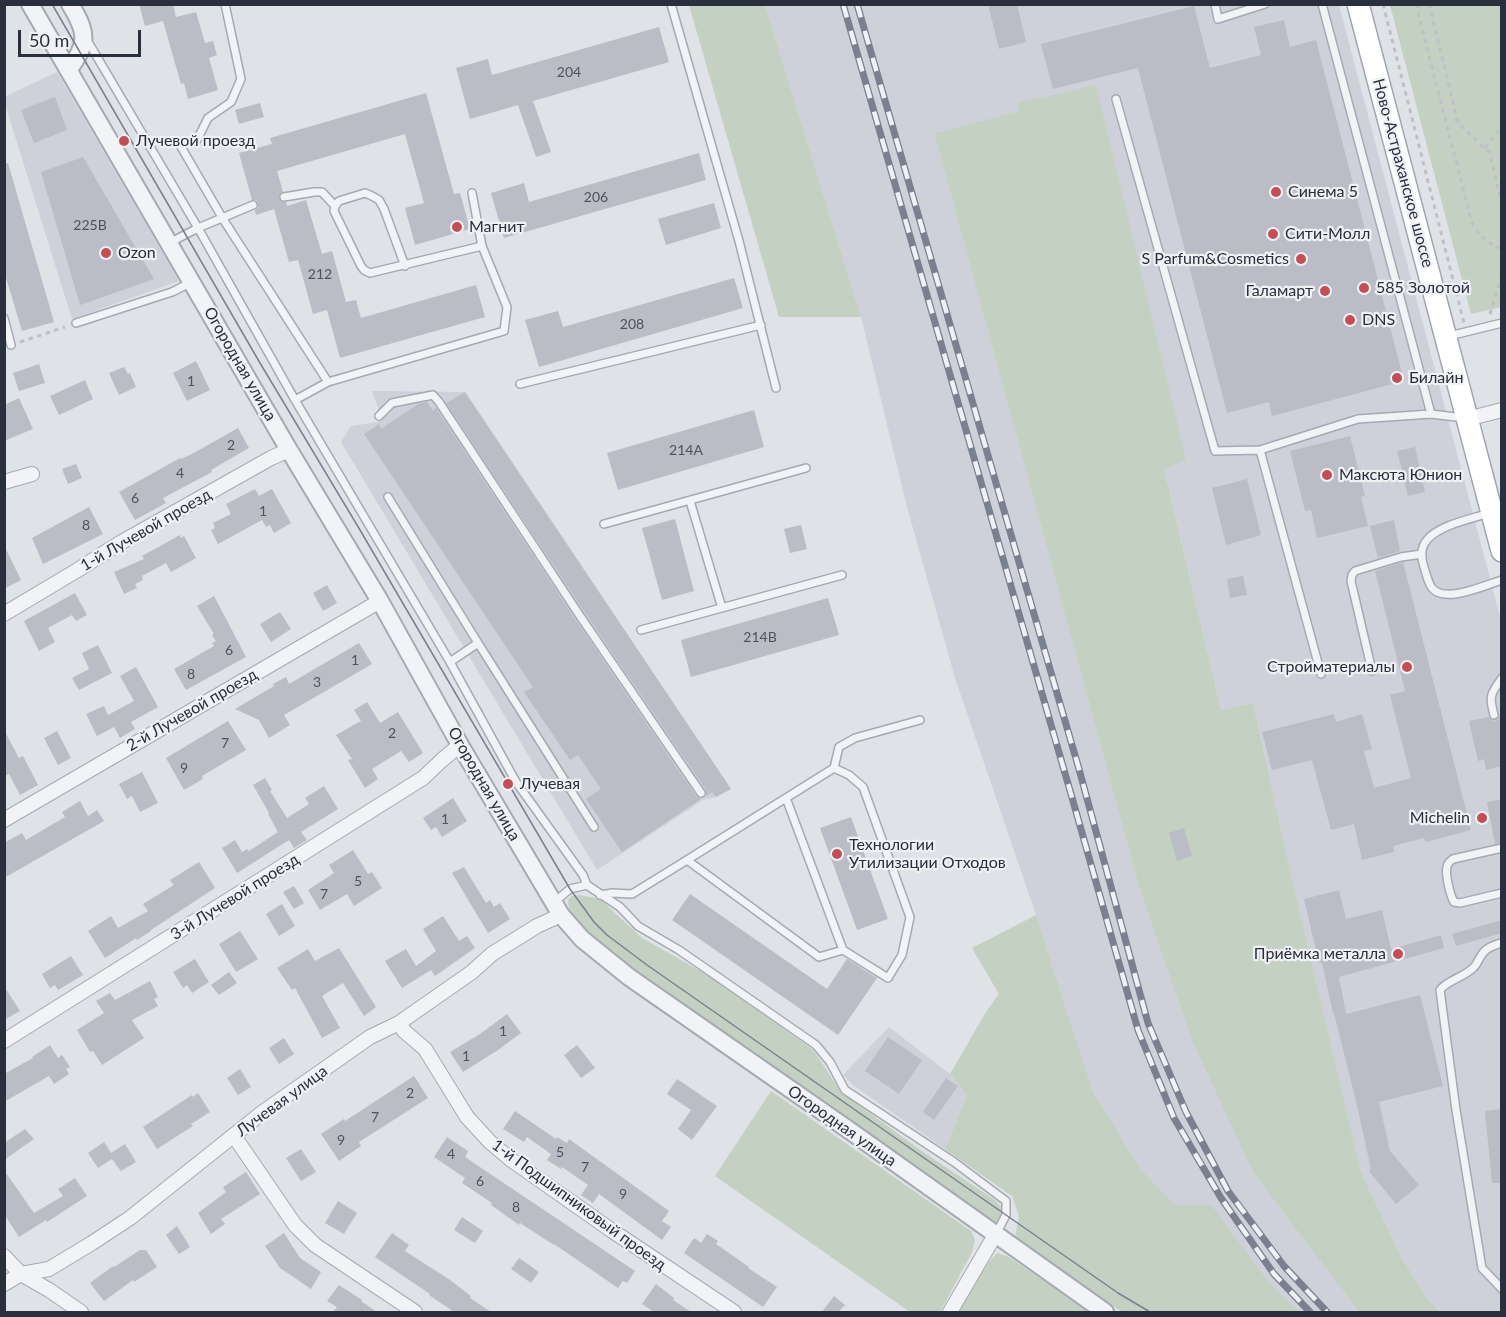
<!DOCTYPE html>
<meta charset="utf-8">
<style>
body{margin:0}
#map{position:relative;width:1506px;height:1317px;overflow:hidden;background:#dfe2e7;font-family:Lato,sans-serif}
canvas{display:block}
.frame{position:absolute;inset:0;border:6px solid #2a2f3d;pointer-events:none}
.scale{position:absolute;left:18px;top:30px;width:123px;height:27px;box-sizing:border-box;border:3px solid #2a2f3d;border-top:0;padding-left:8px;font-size:18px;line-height:21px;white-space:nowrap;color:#2a2f3d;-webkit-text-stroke:4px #eff1f5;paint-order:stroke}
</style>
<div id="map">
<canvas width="1506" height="1317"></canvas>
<div class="frame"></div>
<div class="scale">50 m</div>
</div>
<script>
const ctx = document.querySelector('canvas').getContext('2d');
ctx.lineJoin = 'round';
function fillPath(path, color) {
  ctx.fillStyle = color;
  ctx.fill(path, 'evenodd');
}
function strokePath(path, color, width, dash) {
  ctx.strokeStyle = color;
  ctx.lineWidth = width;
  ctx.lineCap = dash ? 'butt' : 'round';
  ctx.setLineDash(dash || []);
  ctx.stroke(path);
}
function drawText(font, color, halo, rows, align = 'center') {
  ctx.font = font + ' Lato,sans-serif';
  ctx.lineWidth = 4.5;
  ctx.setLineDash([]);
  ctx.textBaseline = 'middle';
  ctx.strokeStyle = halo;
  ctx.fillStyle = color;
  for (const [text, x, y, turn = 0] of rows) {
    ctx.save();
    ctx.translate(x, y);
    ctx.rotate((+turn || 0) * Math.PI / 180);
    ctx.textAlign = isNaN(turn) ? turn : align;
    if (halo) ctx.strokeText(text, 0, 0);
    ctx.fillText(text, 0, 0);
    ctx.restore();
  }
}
fillPath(new Path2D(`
 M765 5H1339L1501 620V1312H1441L1428 1299 1402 1258 1361 1172 1287 857 1253 703 1221 710 1164 467 1186 460 1018 104 1020 111 934 133 1138 883 1254 1174 1359 1312H1299L1267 1280 1175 1205 1140 1168 1093 1092 1036 915 955 678 907 507 861 317Z
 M57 72 179 281 72 319 5 104 4 97Z
 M372 391 465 392 731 789 716 797 703 800 597 870 341 442 351 426 378 422 379 410Z
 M889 1027 950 1074 967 1095 945 1149 854 1086 843 1075Z`), '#ced1d9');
fillPath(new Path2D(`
 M689 5H765L861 317H779Z
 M1390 5H1501V307L1471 314Z
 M1096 85 1186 460 1164 468 1221 710 1253 703 1287 857 1361 1172 1402 1258 1428 1299 1441 1312H1359L1254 1174 1192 1040 1138 883 934 133 1019 111 1018 103Z
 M579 895 600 899 642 938 711 977 812 1049C823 1063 831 1078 841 1092L919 1149 995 1200 1001 1207 1002 1216 997 1225 854 1122 633 970 588 933 569 909 568 900 572 896Z
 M1036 915 1093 1092 1140 1168 1175 1205H1211L1267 1280 1299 1312H1122L1015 1238 1019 1216 1012 1196 945 1149 967 1095 950 1074 986 1012 999 994 972 948Z
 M771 1091 971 1231 975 1240 972 1252 940 1312H910L715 1176Z
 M997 1253 1007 1256 1090 1312H957L989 1262Z`), '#c4d0c1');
fillPath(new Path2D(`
 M139 4H173L176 17 196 12 205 43 213 41 217 55 209 58 218 90 188 99 184 83 181 84 163 21 145 26Z
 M988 4H1017L1026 42 999 49Z
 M1194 6 1210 68 1261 55 1254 27 1284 20 1290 47 1316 40 1404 381 1272 416 1269 402 1227 413 1138 68 1053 89 1041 44Z
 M659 27 669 62 533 101 551 152 536 157 518 105 470 119 456 68 488 59 492 75Z
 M426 93 454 194 460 193 470 229 415 245 405 208 424 203 405 134 277 171 283 192 279 195V198L282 202H286L287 206 306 200 322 254 332 251 346 302 356 300 361 318 476 285 485 317 340 358 327 310 313 314 298 260 289 262 274 209 256 215 255 210 258 208V203L256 200H252L239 153 272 144 270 138Z
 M55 97 67 130 34 143 21 110Z
 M260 103 264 117 239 124 235 110Z
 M699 153 706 180 504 238 491 193 524 183 529 202Z
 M83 157 154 279 80 305 41 172Z
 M8 163 54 322 22 331 4 271V164Z
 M714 203 721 228 666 245 658 219Z
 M734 278 743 308 539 367 525 320 558 311 563 327Z
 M196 361 210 390 187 401 173 373Z
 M39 364 45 383 19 391 13 373Z
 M124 367 128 374 130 373 136 387 119 395 109 373Z
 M85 380 93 399 59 415 50 396Z
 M465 392 731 789 716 797 712 792 706 796V790L585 613 446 403Z
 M19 398 33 429 4 441V405Z
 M427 402 433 411 436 408 575 619 696 796 701 799 622 852 586 799 601 789 578 755 570 760 524 692 533 687 364 434 379 424 381 429 418 404Z
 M754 410 764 447 618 490 607 453Z
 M238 428 249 448 211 470 212 472 163 498 166 503 135 520 119 492 180 458 181 459 192 454Z
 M1350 436 1365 496 1361 497 1368 526 1317 538 1311 510 1305 511 1290 451Z
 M1415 447 1425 492 1408 496 1397 451Z
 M76 464 82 478 68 484 62 469Z
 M1247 479 1261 535 1226 545 1212 488Z
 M255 489 259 496 272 489 291 523 274 533 270 525 266 527 262 520 218 544 211 530 215 528 213 523 231 514 226 504Z
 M89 507 103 534 43 564 32 538Z
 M675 519 694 591 662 600 642 528Z
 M1394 520 1400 551 1378 558 1370 526Z
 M801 525 807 549 790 553 784 529Z
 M180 535 181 538 184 536 196 558 171 572 166 563 142 576 143 580 135 584 137 588 124 594 114 572 144 559 142 556Z
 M4 545 21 580 4 589Z
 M1403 562 1471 830 1426 842 1424 838 1393 846 1394 852 1362 860 1354 824 1331 830 1312 760 1272 770 1262 732 1334 714 1336 722 1362 714 1372 749 1364 751 1374 788 1411 778 1390 695 1405 691 1375 571Z
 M1243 576 1247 595 1230 598 1227 579Z
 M327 585 337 603 323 611 313 593Z
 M75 593 87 615 76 621 72 615 48 628 55 642 39 651 24 621Z
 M214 596 246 657 186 690 174 669 214 646 212 643 216 641 212 635 214 634 197 606Z
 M828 598 839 635 691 677 681 640Z
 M280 612 291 629 271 642 260 624Z
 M359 643 372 664 284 715 290 725 269 738 259 720 235 709 274 686 273 684 286 677 289 684Z
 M98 645 112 673 79 690 72 678 89 669 82 653Z
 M136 667 158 707 131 722 135 729 120 738 114 727 97 736 86 714 104 706 108 715 134 701 120 676Z
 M367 702 380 723 398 712 423 753 409 762 401 751 372 769 378 779 365 788 348 760 352 759 336 735 361 721 354 710Z
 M1500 714H1502V766L1486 770 1484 759 1478 761 1469 721 1489 717 1490 719 1495 721 1498 719Z
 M228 721 246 750 202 776 203 779 184 790 166 758Z
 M4 730 19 758 23 756 38 785 20 795 9 774 4 776Z
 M57 731 71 758 58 765 44 738Z
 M142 772 158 803 140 812 132 796 127 799 119 784Z
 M265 778 272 790 270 791 287 818 309 804 305 798 324 786 338 809 301 832 307 840 294 848 289 840 237 873 222 848 235 840 242 852 247 849 249 851 278 832 268 814 269 813 253 785Z
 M453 798 467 821 442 837 436 827 431 830 423 818Z
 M1502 799V842L1495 844 1487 802Z
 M80 801 88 816 97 810 104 821 4 878V843L22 833 26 840 65 817 62 812Z
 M851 817 888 919 857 930 820 828Z
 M1184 828 1192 856 1177 861 1169 833Z
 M353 850 368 874 372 872 382 888 354 906 347 894 320 910 308 890 334 873 329 865Z
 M199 862 215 888 151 930V931L137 940 136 938 105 958 88 931 111 916 118 928 148 911 143 904 174 885 170 880Z
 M464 867 486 903 490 900 494 907 500 903 510 919 488 933 452 873Z
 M294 886 304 903 294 909 283 892Z
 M1339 890 1346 919 1382 910 1391 949 1441 935 1444 948 1339 977 1346 1014 1420 995 1443 1086 1379 1102 1390 1151 1419 1185 1396 1204 1369 1171 1371 1169 1356 1101 1334 1013H1333L1322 963H1319L1304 899Z
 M690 894 827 989 847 959 877 978 838 1035 672 920Z
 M282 904 295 926 279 936 266 914Z
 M443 916 459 941 467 936 475 948 435 976 431 970 402 988 385 961 406 949 416 966 436 951 423 929Z
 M1502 920V933L1456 946 1452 934Z
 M240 931 258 959 236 972 219 944Z
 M339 948 376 1007 364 1016 343 983 322 996 340 1028 322 1038 295 988 292 990 277 968 308 949 315 961Z
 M71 956 83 975 58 990 55 985 50 988 42 974Z
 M195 959 209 982 192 993 187 985 183 988 173 972Z
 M229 972 237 983 219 995 211 985Z
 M150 981 158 997 154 999 158 1006 132 1020 144 1038 102 1065 93 1051 90 1052 77 1030 104 1013 96 1001 110 993 115 1000Z
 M4 986 20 1011 4 1020Z
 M507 1014 521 1033 498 1050 463 1072 450 1052 480 1034Z
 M888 1037 922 1060 899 1094 865 1071Z
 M284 1038 294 1054 279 1064 269 1048Z
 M50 1045 58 1058 62 1055 70 1067 66 1069 69 1074 54 1084 49 1076 4 1102V1074L33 1058 32 1057Z
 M577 1045 595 1068 581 1078 564 1055Z
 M240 1069 251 1087 238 1095 227 1078Z
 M414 1076 428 1098 359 1142 361 1146 339 1161 321 1134 344 1119 345 1121Z
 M946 1078 958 1086 934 1120 923 1112Z
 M677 1079 717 1106 692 1140 678 1129 691 1110 667 1094Z
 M198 1093 210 1112 191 1124 193 1126 157 1149 143 1127 192 1095 193 1097Z
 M1502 1109V1183H1492L1485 1111Z
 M515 1111 556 1139 557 1137 567 1143 569 1139 669 1211 662 1221 671 1227 662 1240 599 1194 593 1203 581 1195 588 1185 562 1167 561 1169 547 1160 551 1154 527 1137 524 1142 503 1129Z
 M25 1129 34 1139 4 1160V1143Z
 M447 1137 468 1151 465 1157 635 1271 627 1283 623 1281 618 1288 554 1244V1245L520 1223 519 1225 491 1205 492 1203 462 1183 465 1178 434 1157Z
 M104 1142 111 1153 125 1144 136 1162 121 1171 112 1159 98 1168 88 1153Z
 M301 1149 316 1172 301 1181 286 1158Z
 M4 1170 34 1213 63 1196 58 1189 75 1178 87 1196 47 1222 46 1220 19 1237 4 1214Z
 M246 1172 260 1194 221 1219 225 1224 211 1234 198 1213 226 1192 223 1187Z
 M338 1201 357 1213 344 1234 325 1223Z
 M462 1217 483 1231 475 1243 454 1230Z
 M177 1226 190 1247 179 1254 166 1235Z
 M284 1233 300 1258 321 1272 311 1289 280 1268 265 1246Z
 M392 1233 409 1245 405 1251 450 1280 471 1296 470 1298 491 1312H454L429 1295 430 1294 375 1257Z
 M707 1234 718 1241 716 1244 749 1267 748 1268 777 1287 763 1307 684 1253 694 1238 701 1243Z
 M140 1250H146L157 1267 134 1282 133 1280 104 1301 90 1283 113 1266 114 1267Z
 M519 1258 539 1272 531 1283 511 1269Z
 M656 1284 674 1298 673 1300 691 1312H654L642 1304Z
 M339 1285 362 1300 361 1301 377 1312H333L337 1307 327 1301Z
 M834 1296 845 1305 838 1312H822Z`), '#babdc6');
const service = new Path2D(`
 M671 4 739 241 776 388
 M1215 4 1218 19 1265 4
 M1322 4 1431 414
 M87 40 198 228 295 400 328 382 504 331 507 307 482 246 472 193
 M1116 99 1215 451 1260 450 1358 419 1431 414 1464 418
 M197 140 208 118 231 102 241 79 225 4
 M180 145 223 219 328 382
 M284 197 314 192H322L335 206
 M169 243 198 228 253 205
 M405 266 384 209 379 200 372 196 365 193 339 201 335 206 334 211 361 266 364 270 370 273 482 246
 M4 318 11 345
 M76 323 172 292 192 282
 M1449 336 1502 323
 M520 384 761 325
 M295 400 450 662 516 782 583 875 587 885 620 907 638 926 679 950 816 1045 830 1062 845 1090 954 1162 1006 1201V1215L996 1234
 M379 416 392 403 433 395 439 402 580 616 701 793
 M1260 450 1321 674
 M388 497 478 643
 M690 501 722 608
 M1489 513C1471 519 1439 525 1427 540 1420 548 1421 558 1424 567 1426 573 1428 583 1432 588 1445 604 1485 585 1502 580
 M604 524 806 468
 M641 630 842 575
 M450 662 478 643 594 827
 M1372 671 1351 581 1352 575 1355 571 1401 557 1422 554
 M1494 715C1489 697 1490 694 1502 678
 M834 768 839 747 855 738 920 720
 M786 798 834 768 849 775 863 787 910 917 902 955 888 978 843 950
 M1502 848 1453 859C1449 862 1448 863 1447 867 1445 874 1450 895 1454 902L1460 903 1502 893
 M600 895 612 893 632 894 687 860 819 957 843 950 786 798 687 860
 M553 903 570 889 587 885
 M1502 943C1493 945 1485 948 1481 956 1478 960 1477 965 1473 968 1464 977 1446 981 1440 990L1456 1110 1482 1268 1502 1289`);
const minor = new Path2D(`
 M1467 419 1502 410
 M4 482 32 474
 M4 614 76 571 120 543 271 458 289 450
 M4 820 380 601
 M399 1023 404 1031 425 1049 467 1117 490 1142 510 1159 611 1230 734 1312
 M4 1041 423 778 442 760 460 745
 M234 1136 295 1225 315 1245 415 1312
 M4 1256 21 1274 49 1290 81 1312
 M4 1284 21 1274 49 1269 92 1243 130 1218 263 1112 370 1037 399 1023 472 972 492 954 537 926 561 915
 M950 1312 995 1235`);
const tertiary = new Path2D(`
 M30 4 289 450 380 601 460 745 561 915 582 939 629 977 849 1130 1105 1312
 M69 69C89 43 87 32 70 4`);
const primary = new Path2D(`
 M1358 4 1502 551`);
strokePath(service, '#a5a9b1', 10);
strokePath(minor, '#a5a9b1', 16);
strokePath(tertiary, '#a5a9b1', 20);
strokePath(primary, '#a0a5b2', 24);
strokePath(new Path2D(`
 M1383 4 1464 323
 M1419 4 1417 9 1472 223C1480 237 1487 243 1502 249
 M1429 4 1458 123 1490 153 1502 206
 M1485 148 1502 127
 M1490 314 1502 274
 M20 342 65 327`), '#bec0c6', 3, [4.5, 4.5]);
strokePath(service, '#f2f3f6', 7);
strokePath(minor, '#f2f3f6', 14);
strokePath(tertiary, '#f2f3f6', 16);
strokePath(primary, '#fff', 21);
strokePath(new Path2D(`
 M52 4 260 363 360 530 570 889 594 922 607 935 647 965 1118 1293 1150 1312`), '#7a808f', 1.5);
const rail = new Path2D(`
 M843 4 1071 794 1138 1030 1174 1118 1221 1198 1274 1274 1310 1312
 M857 4 1079 769 1148 1023 1186 1112 1228 1191 1284 1266 1327 1312`);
strokePath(rail, '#7a808f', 7);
strokePath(rail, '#eff1f5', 4.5, [14]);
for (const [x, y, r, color] of [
 [124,141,6,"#c24f55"],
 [1276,192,6,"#c24f55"],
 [457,227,6,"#c24f55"],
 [1273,234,6,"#c24f55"],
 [106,253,6,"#c24f55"],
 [1301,259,6,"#c24f55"],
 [1364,288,6,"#c24f55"],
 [1325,291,6,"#c24f55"],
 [1350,320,6,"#c24f55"],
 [1397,378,6,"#c24f55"],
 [1327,475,6,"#c24f55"],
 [1407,667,6,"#c24f55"],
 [508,784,6,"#c24f55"],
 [1482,818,6,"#c24f55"],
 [837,854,6,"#c24f55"],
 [1398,954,6,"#c24f55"]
]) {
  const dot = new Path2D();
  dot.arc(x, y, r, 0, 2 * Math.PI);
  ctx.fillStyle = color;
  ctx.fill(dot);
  strokePath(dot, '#eff1f5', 2);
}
drawText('14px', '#4e525f', null, [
 ["204",569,72],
 ["206",596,197],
 ["225В",90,225],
 ["212",320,274],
 ["208",632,324],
 ["1",191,381],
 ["2",231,445],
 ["214А",686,450],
 ["4",180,473],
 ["6",135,498],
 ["1",263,511],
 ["8",86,525],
 ["214В",760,637],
 ["6",229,650],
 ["1",355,660],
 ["8",191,674],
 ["3",317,682],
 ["2",392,733],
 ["7",225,743],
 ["9",184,768],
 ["1",445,819],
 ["5",358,881],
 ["7",324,894],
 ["1",503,1031],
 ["1",466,1056],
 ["2",410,1093],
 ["7",375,1117],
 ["9",341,1140],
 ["5",560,1152],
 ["4",451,1154],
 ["7",585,1167],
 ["6",480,1181],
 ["9",623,1194],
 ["8",516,1207]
]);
drawText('16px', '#2a2f3d', '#eff1f5', [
 ["Лучевой проезд",136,141],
 ["Синема 5",1288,192],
 ["Магнит",469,227],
 ["Сити-Молл",1285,234],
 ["Ozon",118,253],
 ["S Parfum&Cosmetics",1289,259,"right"],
 ["585 Золотой",1376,288],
 ["Галамарт",1313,291,"right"],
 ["DNS",1362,320],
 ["Билайн",1409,378],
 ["Максюта Юнион",1339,475],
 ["Стройматериалы",1395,667,"right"],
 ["Лучевая",520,784],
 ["Michelin",1470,818,"right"],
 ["Технологии",849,845],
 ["Утилизации Отходов",849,863],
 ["Приёмка металла",1386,954,"right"]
], 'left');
drawText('16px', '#2a2f3d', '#eff1f5', [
 ["Ново-Астраханское шоссе",1403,173,75],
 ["Огородная улица",240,364,60],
 ["1-й Лучевой проезд",146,530,-30],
 ["2-й Лучевой проезд",192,710,-30],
 ["Огородная улица",484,784,60],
 ["3-й Лучевой проезд",235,897,-32],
 ["Лучевая улица",282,1101,-36],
 ["Огородная улица",842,1126,35],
 ["1-й Подшипниковый проезд",579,1205,36]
]);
</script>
